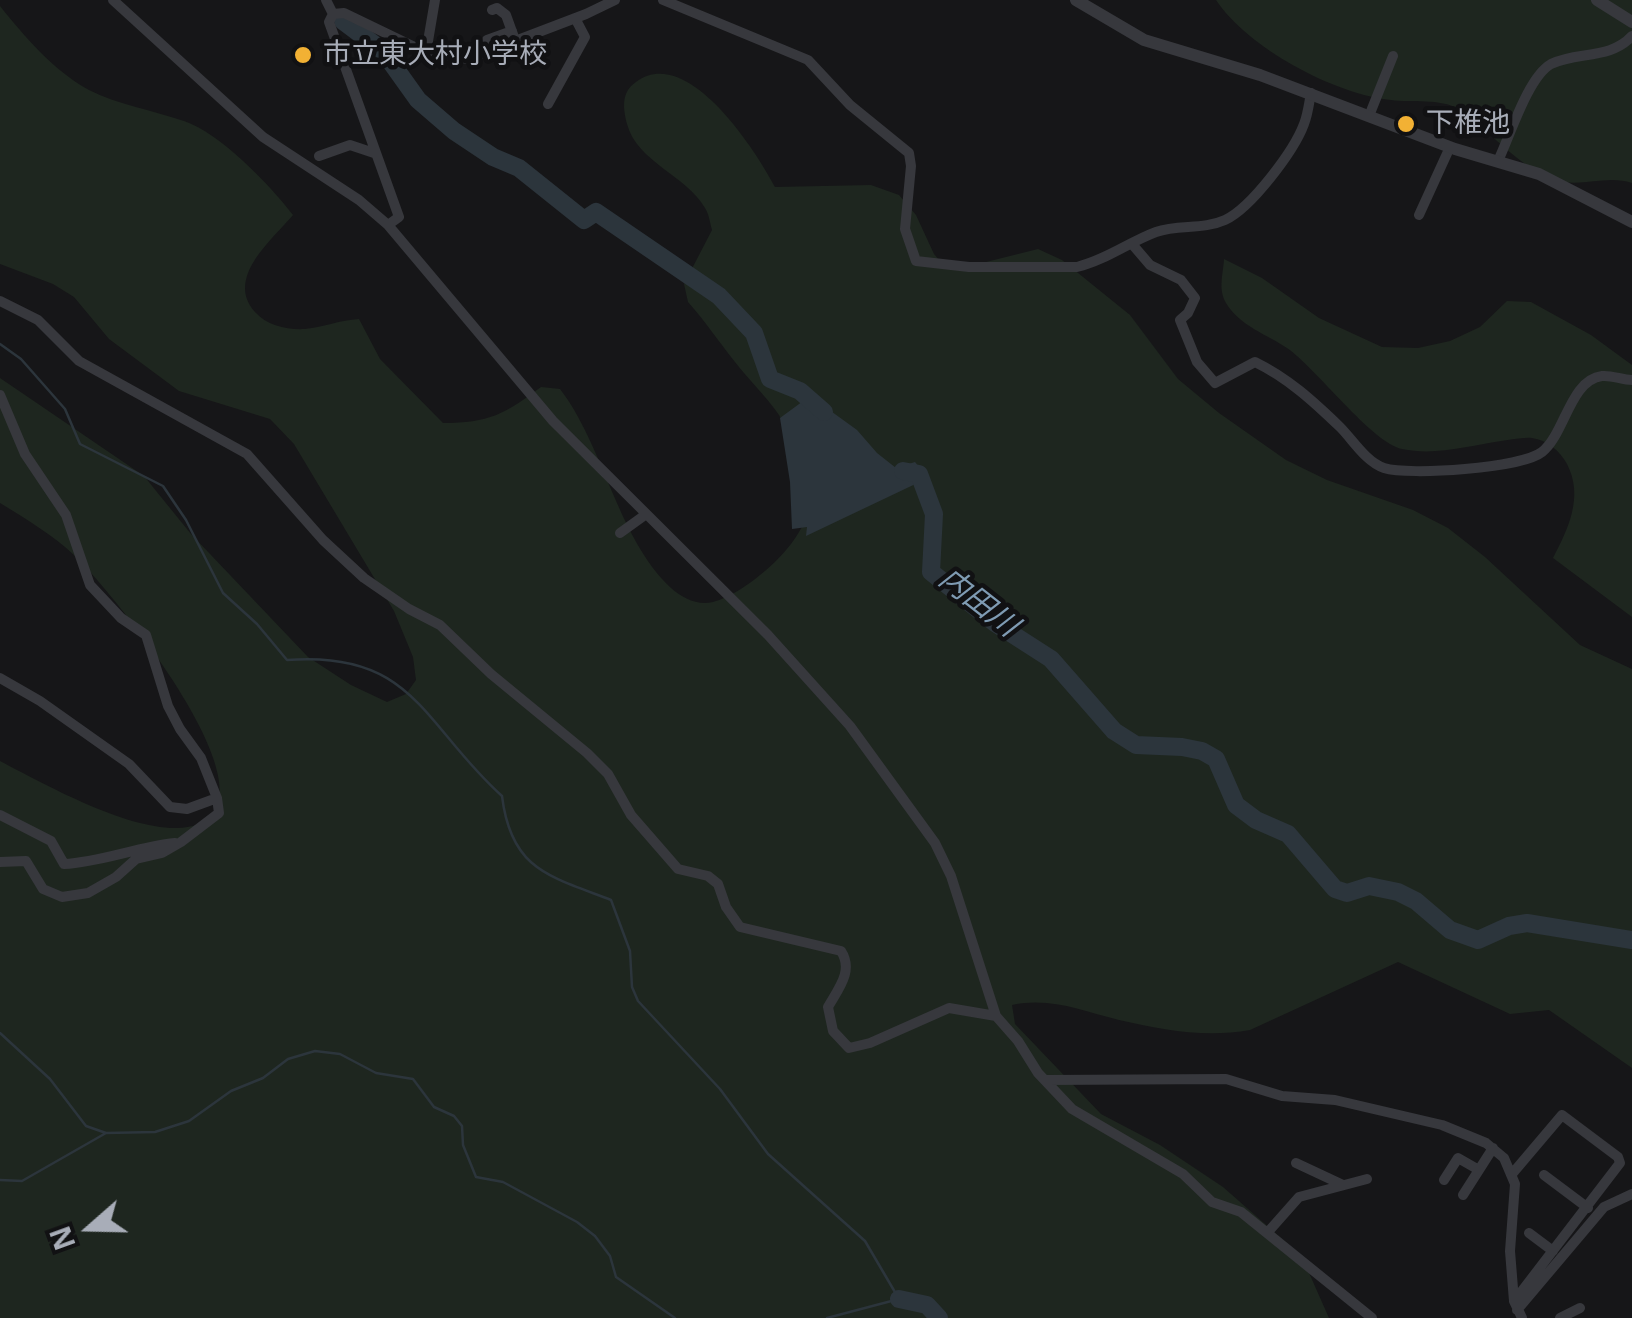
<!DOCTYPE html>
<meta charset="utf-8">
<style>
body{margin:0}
#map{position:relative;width:1632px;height:1318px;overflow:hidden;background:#161618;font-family:"Open Sans",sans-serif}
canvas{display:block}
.north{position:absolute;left:40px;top:1178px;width:100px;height:100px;-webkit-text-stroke:8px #111113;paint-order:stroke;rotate:250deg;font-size:28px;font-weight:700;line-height:40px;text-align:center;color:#a8adb8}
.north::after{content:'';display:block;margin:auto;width:35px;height:45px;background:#a8adb8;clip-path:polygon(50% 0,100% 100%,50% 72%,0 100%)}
</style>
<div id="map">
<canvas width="1632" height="1318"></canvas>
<div class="north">N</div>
</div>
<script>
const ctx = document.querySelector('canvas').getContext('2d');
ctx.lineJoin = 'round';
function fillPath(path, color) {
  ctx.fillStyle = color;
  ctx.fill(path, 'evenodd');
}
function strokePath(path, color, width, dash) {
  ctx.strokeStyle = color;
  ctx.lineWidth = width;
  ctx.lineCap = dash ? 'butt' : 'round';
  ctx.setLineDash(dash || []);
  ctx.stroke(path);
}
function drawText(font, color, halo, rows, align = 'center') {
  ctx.font = font + ' "Open Sans","Noto Sans JP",sans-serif';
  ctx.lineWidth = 9;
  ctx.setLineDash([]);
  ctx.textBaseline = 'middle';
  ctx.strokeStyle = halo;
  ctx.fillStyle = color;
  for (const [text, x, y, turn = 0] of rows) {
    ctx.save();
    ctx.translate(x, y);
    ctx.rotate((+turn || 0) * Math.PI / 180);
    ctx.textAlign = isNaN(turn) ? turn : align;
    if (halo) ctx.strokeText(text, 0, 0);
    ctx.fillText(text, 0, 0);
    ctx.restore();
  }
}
fillPath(new Path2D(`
 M1216 0H1632V183C1605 174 1577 190 1550 178 1514 163 1490 130 1458 109 1441 98 1411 103 1391 100 1334 94 1248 48 1216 0Z
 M0 6C24 36 54 71 89 90 119 105 152 110 184 121 220 133 270 185 293 215 271 241 225 278 255 312 267 326 288 330 305 329 324 327 340 320 359 319L380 359 443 423C489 423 505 414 541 387L560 389C604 446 617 537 671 588 682 598 698 606 713 602 746 594 811 539 808 502 806 488 786 426 779 415 766 396 749 380 735 362 719 342 705 321 688 302L684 284 712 230C710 223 709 214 705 208 686 175 637 162 627 124 623 108 621 92 636 82 687 44 755 149 775 187L871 185 899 195 916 215 934 254 945 267 978 264 1038 249 1062 260 1130 315 1178 379 1219 413 1286 460 1327 480 1413 510 1448 528 1485 557 1580 645 1632 669V1068L1549 1010 1510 1014 1398 962 1250 1030C1206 1038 1162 1030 1119 1020 1081 1011 1052 997 1012 1005L1015 1024 1101 1114 1160 1145 1223 1187 1289 1245 1306 1266 1329 1318H0V761C46 785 125 829 177 828 306 825 107 586 75 556 53 535 26 519 0 503V378L144 476 191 534 308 657 351 685 387 702 406 694 416 680 413 657 394 611 294 444 270 419 179 391 109 339 74 297 53 284 0 264Z
 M1224 259 1262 278 1319 318 1382 347 1418 348 1450 341 1480 327 1507 301 1531 302 1591 335 1632 365V617L1553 558C1568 529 1584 497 1567 464 1560 451 1547 440 1532 438 1522 437 1511 440 1501 441 1468 446 1435 456 1402 449 1372 443 1316 368 1287 348 1266 334 1240 326 1226 303 1218 289 1223 275 1224 259Z`), '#1e261f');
fillPath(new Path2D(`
 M810 396 857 430 877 453 896 468 915 462 928 478 806 536 807 527 792 529 790 482 780 418Z`), '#2c353c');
strokePath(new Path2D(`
 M0 344 21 359 65 409 80 444 163 486 186 520 223 593 257 624 287 660C414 650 423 725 502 796 511 870 549 876 611 900L630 951 632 987 638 1001 720 1089 768 1154 865 1241 899 1299 827 1318
 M0 1033 50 1079 86 1126 106 1133 155 1132 189 1121 231 1091 263 1078 288 1059 315 1051 340 1054 376 1073 413 1079 434 1107 454 1116 462 1126 463 1145 476 1177 503 1182 577 1222 595 1236 610 1256 616 1277 675 1318
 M0 1180 22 1181 106 1133`), '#2c353c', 2.5);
strokePath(new Path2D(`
 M343 21 383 51 418 100 454 131 493 157 519 168 584 220 596 212 719 296 754 333 770 379 800 391 824 412
 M903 471 919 474 934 514 931 572 995 623 1051 659 1114 731 1136 745 1182 747 1202 751 1216 759 1236 805 1256 820 1288 834 1335 889 1347 893 1369 886 1398 892 1416 901 1450 930 1478 940 1509 926 1527 923 1632 940
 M899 1299 927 1305 939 1318`), '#2c353c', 18);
strokePath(new Path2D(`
 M113 0 263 137 359 200 388 225 553 421 768 635 850 726 935 843 951 876 996 1016 1018 1041 1038 1073 1072 1109 1183 1174 1212 1202 1241 1212 1372 1318
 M326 0 333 14 329 22 399 217 388 225
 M663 0 808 60 850 105 909 153 911 166 905 229 916 261 969 267H1077C1106 260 1129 242 1156 232 1178 224 1203 230 1225 220 1251 208 1294 151 1304 124 1308 114 1309 103 1311 93
 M492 10 497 8 506 15 515 40
 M333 14 344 13 429 54 468 59 586 14 615 0
 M487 40 512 31
 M426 53 435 0
 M548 104 585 37 575 18
 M1369 116 1393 56
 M319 156 350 145 374 153
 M1498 161C1510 136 1528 77 1551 64 1577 51 1610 60 1632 36
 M1419 215 1450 147
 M1132 244 1150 265 1181 280 1195 298 1188 313 1180 320 1197 362 1215 383 1255 362C1288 378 1313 401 1340 427 1353 440 1366 462 1384 468 1409 476 1522 468 1542 452 1565 434 1570 380 1602 376 1612 375 1622 380 1632 380
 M0 301 38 320 79 361 247 454 323 540 364 578 409 609 440 625 491 674 587 753 608 774 631 815 678 869 708 876 718 884 726 907 740 927 841 951C854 971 838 989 828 1007L833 1031 849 1048 870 1043 949 1008 996 1016
 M0 395 25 454 66 515 90 585 121 618 146 635 168 706 180 729 201 758 217 798 219 813 181 842 162 853 136 859 116 877 88 893 62 897 43 889 26 861 0 862
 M620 533 645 515
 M0 678 40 701 129 764 170 807 187 809 217 798
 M0 815 51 841 64 864C101 862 137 847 175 843
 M1046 1080 1226 1079 1282 1096 1335 1100 1442 1125 1486 1143 1504 1158 1515 1184 1510 1251 1514 1301 1522 1318
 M1296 1163 1343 1185
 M1512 1174 1562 1115 1618 1157 1620 1163 1515 1300
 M1544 1175 1588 1208
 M1444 1180 1458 1158 1479 1170
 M1463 1195 1493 1148
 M1268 1232 1299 1197 1367 1179
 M1529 1233 1553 1251
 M1517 1310 1604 1207 1632 1194
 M1560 1318 1580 1308`), '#37383d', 10);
strokePath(new Path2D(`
 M1076 0 1144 40 1260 75 1455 149 1539 174 1632 222
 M1597 0 1632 22`), '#37383d', 12);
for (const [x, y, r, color] of [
 [303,55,10,"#f2b134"],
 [1406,124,10,"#f2b134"]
]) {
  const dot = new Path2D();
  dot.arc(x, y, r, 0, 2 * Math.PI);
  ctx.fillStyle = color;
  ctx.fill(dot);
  strokePath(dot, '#111113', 4);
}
drawText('28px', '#a8adb8', '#111113', [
 ["市立東大村小学校",323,55],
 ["下椎池",1426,124]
], 'left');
drawText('italic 30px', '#7f9bb3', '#111113', [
 ["内田川",978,603,38]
]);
</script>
